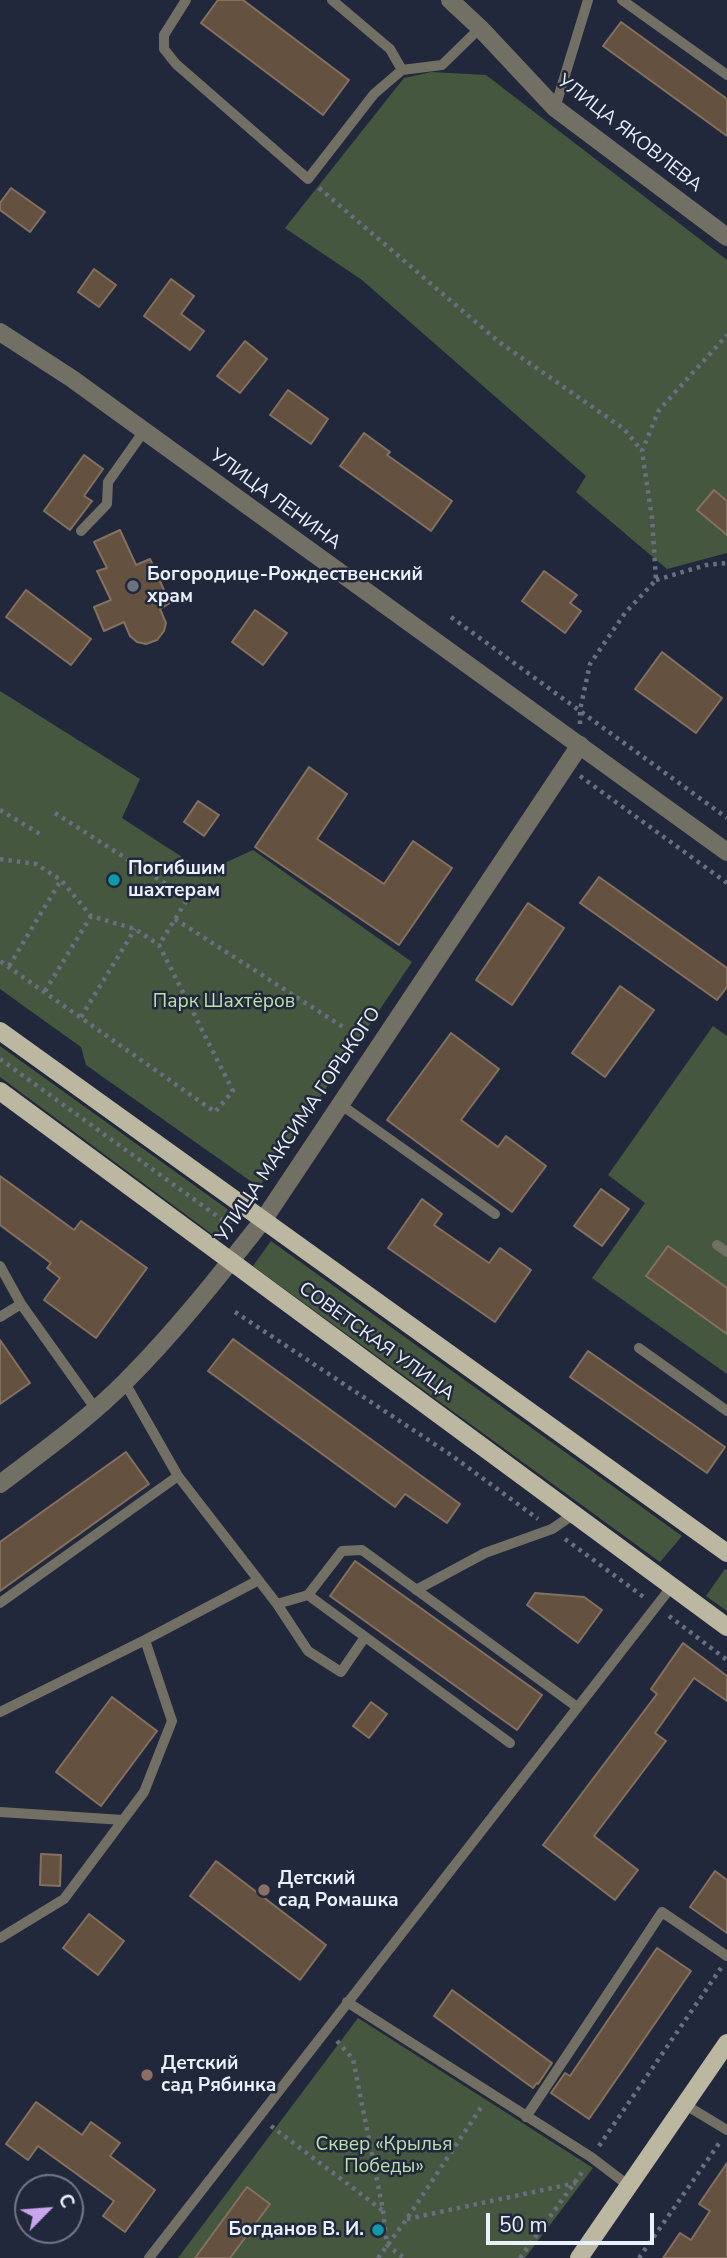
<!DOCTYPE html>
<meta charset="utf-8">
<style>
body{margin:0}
#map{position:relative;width:727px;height:2258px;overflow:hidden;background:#22283b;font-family:"Nunito Sans",sans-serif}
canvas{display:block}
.north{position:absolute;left:14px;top:2174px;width:70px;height:70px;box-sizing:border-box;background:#22283b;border:2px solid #727889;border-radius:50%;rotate:65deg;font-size:19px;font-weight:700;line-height:28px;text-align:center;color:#ebf0fd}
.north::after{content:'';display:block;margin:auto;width:24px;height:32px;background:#c9a5ee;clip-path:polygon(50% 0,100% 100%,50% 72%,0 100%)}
.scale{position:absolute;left:486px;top:2213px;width:168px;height:32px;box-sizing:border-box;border:4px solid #ebf0fd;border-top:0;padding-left:9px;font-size:21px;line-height:24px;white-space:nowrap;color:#ebf0fd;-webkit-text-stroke:5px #22283b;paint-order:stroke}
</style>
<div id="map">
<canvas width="727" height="2258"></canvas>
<div class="north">С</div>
<div class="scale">50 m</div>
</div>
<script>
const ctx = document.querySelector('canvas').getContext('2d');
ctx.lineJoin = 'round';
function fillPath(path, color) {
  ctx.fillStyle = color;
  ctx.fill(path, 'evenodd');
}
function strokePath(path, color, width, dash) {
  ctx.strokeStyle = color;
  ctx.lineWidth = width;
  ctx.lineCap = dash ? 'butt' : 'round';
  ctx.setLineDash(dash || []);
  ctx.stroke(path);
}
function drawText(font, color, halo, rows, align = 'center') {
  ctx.font = font + ' "Nunito Sans",sans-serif';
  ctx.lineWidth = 5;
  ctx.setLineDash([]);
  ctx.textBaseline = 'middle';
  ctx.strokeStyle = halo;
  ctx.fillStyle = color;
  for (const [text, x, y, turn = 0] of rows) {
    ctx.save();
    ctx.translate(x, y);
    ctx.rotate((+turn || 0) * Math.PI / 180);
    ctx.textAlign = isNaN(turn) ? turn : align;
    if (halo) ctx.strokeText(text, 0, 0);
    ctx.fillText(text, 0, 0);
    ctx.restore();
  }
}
fillPath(new Path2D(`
 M431 72 486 75 727 260V553L667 569 576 492 586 476 362 280 285 228 404 78Z
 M0 691 140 779 122 818 205 872 253 850 412 962 259 1187 86 1065 81 1047 0 989Z
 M713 1026 727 1036V1374L592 1278 645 1203 608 1175Z
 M0 1046 237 1216 220 1240 0 1077Z
 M271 1241 682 1536 660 1562 253 1266Z
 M725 1569 727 1570V1611L706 1596Z
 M358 2018 593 2168 525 2258H178Z`), '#46573f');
const building = new Path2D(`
 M218 0H243L349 80 323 115 201 23Z
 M621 22 727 99V136L603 46Z
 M11 188 45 212 30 232 0 210V203Z
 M94 269 116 285 99 307 78 292Z
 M171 279 194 296 181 314 204 331 190 350 144 316Z
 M245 341 267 359 240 393 217 376Z
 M288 390 328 419 311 444 270 415Z
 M364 433 390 452 387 455 452 501 431 531 340 466Z
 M84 455 103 469 84 496 92 501 70 530 44 511Z
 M714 490 727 501V535L697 510Z
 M120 530 136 565 150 559 170 603 160 609 166 623 164 631 157 640 146 644 137 642 130 636 124 622 104 631 94 607 111 600 97 571 107 568 94 542Z
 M544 571 577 595 570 603 581 611 565 633 522 601Z
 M26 590 91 639 71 665 6 617Z
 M255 610 287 633 263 665 232 642Z
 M662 652 722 698 696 733 635 689Z
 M309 767 347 794 317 839 384 884 413 841 452 868 399 945 255 847Z
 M198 801 219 815 204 836 184 822Z
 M599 877 727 968V987L717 1000 580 903Z
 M528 903 564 928 512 1005 476 980Z
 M620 986 654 1010 605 1077 572 1053Z
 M451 1033 499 1069 461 1120 498 1147 506 1136 546 1166 512 1212 387 1120Z
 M0 1176 74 1230 81 1221 147 1268 96 1338 44 1300 60 1278 47 1268 51 1263 0 1225Z
 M601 1189 629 1209 602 1246 574 1226Z
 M422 1199 442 1214 434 1225 489 1263 500 1248 531 1270 495 1322 388 1248Z
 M668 1246 727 1288V1334L646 1276Z
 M233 1339 460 1504 447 1523 405 1494 395 1507 208 1371Z
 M0 1340 30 1383 0 1404Z
 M588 1351 725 1447 707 1473 570 1377Z
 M126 1452 149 1484 0 1591V1542Z
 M355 1561 542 1695 517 1730 330 1596Z
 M535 1593 584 1597 602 1610 578 1643 527 1605Z
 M683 1643 727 1676V1701L694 1678 655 1733 666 1741 594 1836 638 1870 615 1900 543 1845 657 1694 651 1689Z
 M112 1697 157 1731 101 1806 56 1772Z
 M371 1702 387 1714 369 1738 353 1726Z
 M41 1854 61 1855 60 1886 40 1885Z
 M216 1861 326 1945 300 1980 190 1896Z
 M715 1871 727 1880V1933L690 1907Z
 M89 1914 124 1941 98 1975 63 1948Z
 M657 1948 691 1971 589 2119 551 2093 565 2073 570 2076Z
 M452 1990 552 2063 538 2084 537 2083 533 2088 434 2016Z
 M36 2102 82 2135 91 2122 120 2143 110 2156 155 2190 125 2232 103 2216 114 2201 38 2146 28 2160 6 2144Z
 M727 2163V2258H663L680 2233 691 2240 710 2211 699 2204Z
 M247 2187 270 2204 230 2258H195Z`);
fillPath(building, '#645140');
strokePath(building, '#84705e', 2);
strokePath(new Path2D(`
 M319 188 499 342 624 429 642 451
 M656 580 706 565 727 563
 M451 617 727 818
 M580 724V710L590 664 625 613 656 580 652 518 642 451 659 410 727 335
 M580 776 727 883
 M0 810 40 834
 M55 813 188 898 159 945
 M0 859 36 864 61 880 91 916 135 929 159 945 233 1091 215 1112 0 961
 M175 919 346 1029
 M9 966 61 880
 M45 991 91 916
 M81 1017 135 929
 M0 1059 228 1224
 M235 1312 451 1455 538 1519
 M565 1539 645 1598
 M669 1616 727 1660
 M337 2041 353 2059 383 2210 387 2245 404 2258
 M271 2126 382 2210
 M599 2146 721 1968
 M407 2219 576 2183
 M378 2258 406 2220 482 2106
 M520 2258 583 2171
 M639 2258 720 2142`), '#696f80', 4.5, [3.5, 5]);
strokePath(new Path2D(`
 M186 0 164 35V49L176 64 308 179 374 94 402 70 442 65 480 28
 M332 0 390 49 402 70
 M622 0 727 75
 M555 108 588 0
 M81 531 107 504 108 482 144 431
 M340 1104 495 1214
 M717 1245 727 1252
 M0 1266 21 1304 95 1408
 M0 1317 21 1304
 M639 1348 727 1411
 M125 1383 178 1476 277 1604 308 1651 341 1672 365 1637
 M416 1590 485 1553 552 1529 574 1514
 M308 1595 510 1743
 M0 1603 178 1476
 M277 1604 308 1595 342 1551 362 1550 577 1707
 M0 1712 145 1640 257 1581
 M0 1812 123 1820
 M0 1938 64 1899 144 1792 172 1721 145 1640
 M347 2002 591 2157 629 2186
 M684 2104 727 2130
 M526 2117 662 1912 727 1956
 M149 2258 672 1586`), '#727065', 10);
strokePath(new Path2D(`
 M450 0 480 28 555 108 727 237
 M0 1484C42 1452 87 1420 125 1382 175 1332 220 1275 264 1219L580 745`), '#727065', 18);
strokePath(new Path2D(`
 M0 332 71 378 727 852`), '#727065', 18);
strokePath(new Path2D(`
 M0 1031 727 1553
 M0 1091 727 1627
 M579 2258 727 2043`), '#bbb7a1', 18);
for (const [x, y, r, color] of [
 [133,586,7,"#6b7280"],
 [114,880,7,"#0f9aa8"],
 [264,1890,7,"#8d6e63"],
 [147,2075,7,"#8d6e63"],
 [378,2230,7,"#0f9aa8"]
]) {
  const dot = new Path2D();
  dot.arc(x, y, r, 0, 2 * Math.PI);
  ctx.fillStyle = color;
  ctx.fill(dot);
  strokePath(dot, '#22283b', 2.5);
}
drawText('19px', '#ebf0fd', '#22283b', [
 ["УЛИЦА ЯКОВЛЕВА",629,134,38],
 ["УЛИЦА ЛЕНИНА",275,500,36],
 ["УЛИЦА МАКСИМА ГОРЬКОГО",299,1125,-56],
 ["СОВЕТСКАЯ УЛИЦА",376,1342,36]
]);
drawText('bold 19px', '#ebf0fd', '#22283b', [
 ["Богородице-Рождественский",147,575],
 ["храм",147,597],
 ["Погибшим",128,869],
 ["шахтерам",128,891],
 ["Детский",278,1879],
 ["сад Ромашка",278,1901],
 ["Детский",161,2064],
 ["сад Рябинка",161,2086],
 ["Богданов В. И.",364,2230,"right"]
], 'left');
drawText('19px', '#b9e1aa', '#22283b', [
 ["Парк Шахтёров",224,1002],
 ["Сквер «Крылья",384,2145],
 ["Победы»",384,2167]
]);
</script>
